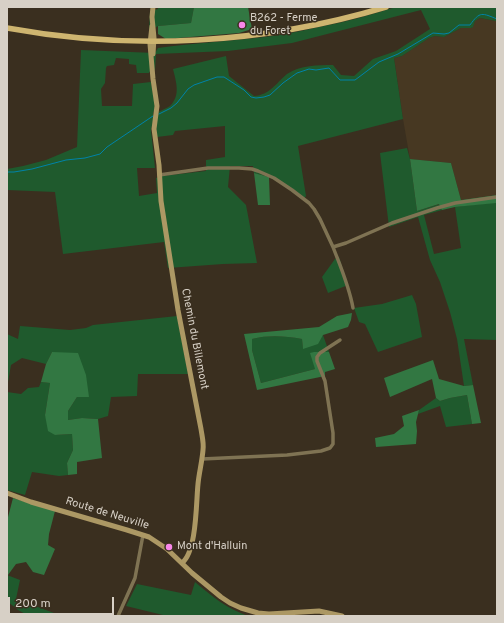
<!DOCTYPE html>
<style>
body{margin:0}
#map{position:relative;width:504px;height:623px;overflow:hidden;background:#3a2f1f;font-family:Overpass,sans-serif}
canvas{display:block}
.frame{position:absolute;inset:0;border:8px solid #d7d0c6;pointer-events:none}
.scale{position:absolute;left:8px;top:597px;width:106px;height:18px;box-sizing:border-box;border:2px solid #d7d0c6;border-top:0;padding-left:5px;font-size:12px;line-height:14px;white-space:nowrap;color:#d7d0c6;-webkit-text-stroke:3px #3a2f1f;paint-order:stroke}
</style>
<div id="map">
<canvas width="504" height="623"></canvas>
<div class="frame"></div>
<div class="scale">200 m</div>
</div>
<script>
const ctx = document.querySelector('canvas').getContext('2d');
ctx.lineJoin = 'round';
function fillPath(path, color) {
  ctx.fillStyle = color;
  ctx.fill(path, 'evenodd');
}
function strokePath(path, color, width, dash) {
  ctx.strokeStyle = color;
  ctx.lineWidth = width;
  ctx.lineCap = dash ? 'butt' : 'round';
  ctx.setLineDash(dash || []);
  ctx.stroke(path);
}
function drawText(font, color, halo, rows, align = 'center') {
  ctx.font = font + ' Overpass,sans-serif';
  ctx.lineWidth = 3;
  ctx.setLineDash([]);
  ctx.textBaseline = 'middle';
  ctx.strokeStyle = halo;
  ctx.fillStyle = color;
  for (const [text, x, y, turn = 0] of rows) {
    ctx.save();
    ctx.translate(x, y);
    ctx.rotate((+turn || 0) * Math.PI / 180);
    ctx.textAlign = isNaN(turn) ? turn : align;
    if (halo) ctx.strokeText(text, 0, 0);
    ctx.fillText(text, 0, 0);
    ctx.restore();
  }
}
fillPath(new Path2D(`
 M480 18 496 21 497 22V195L461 200 451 163 410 159 403 119 394 58 402 56 429 38 435 36 444 37 461 28H471L473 26 475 21Z`), '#473822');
fillPath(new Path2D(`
 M158 7H194L191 23 158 26 149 31 150 11 158 9Z
 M396 7H497V22L496 21 480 18 475 21 473 27 471 28H461L444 37 435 36 429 38 402 56 394 58 403 119 298 146 306 196 303 200 283 185 269 177 254 173 253 166H230L228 187 246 205 257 263 223 264 168 268 164 242 63 254 55 192 7 190V169L23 166 46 160 77 147 81 50 155 53 158 48C194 43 229 41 265 37 283 35 301 31 319 27 345 22 371 15 396 7ZM421 10 430 29 396 51 373 59 354 76 341 75 333 65C317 65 301 65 287 74 276 83 270 95 254 96L229 76 226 56 173 69C176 82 181 95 170 106 167 108 162 110 158 112L156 128 157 137 173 135 175 131 225 126V157L206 160V171L162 176 156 178 157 193 139 196 137 168H155L151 130 154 117 153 114 155 106 151 82 133 84 132 106H102L101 89 105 83 106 68 107 66 114 65 116 58 129 59V64L136 65 137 73H149V72L155 70 156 54 228 51 292 43Z
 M407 148 410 159 417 211 440 204 442 210 424 215 434 254 461 248 455 207 497 202V340L464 339 473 385 464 386 457 339 450 312 440 282 430 260 418 217 389 227 380 153Z
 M339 257 348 285 328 293 322 277 335 259Z
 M412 295 416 304 422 337 378 352 365 324 359 322 354 308 382 304Z
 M177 316 188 374H138L137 396 111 397 108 416 98 419 82 418 68 420V411L77 397H89L52 352 46 364 22 358 11 365 7 388V334L18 339 20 326 70 330 86 328 93 325Z
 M323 335 329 352H314L315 369 261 383 252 350V339C269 335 285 336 302 339L303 348Z
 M41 382 50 383 45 415 55 435 72 434 73 450 67 463 68 475 59 476 32 472 25 495 7 490V392L21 394 28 388 39 387Z
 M467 395 472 424 446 427 440 406 418 414 419 410 436 398 440 401 450 398Z
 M7 575 20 580 16 599 54 613 53 616H29L18 610 7 601Z
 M195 582C213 597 226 608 248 616H167L126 606 137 584 191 595Z`), '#1f5a2d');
fillPath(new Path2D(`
 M194 7H248L252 29 239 33 166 39 158 34V26L191 23Z
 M410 159 451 163 461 200 497 195V210L496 203 455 207 442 210 439 204 417 211Z
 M254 173 269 177 270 205H258Z
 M352 313 351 320 348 327 323 335 318 344 303 349 302 339C284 336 269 335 252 339V350L261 383 315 369 310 353 314 352H329L335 369 325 372V376L257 390 244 334 319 327 337 316Z
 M52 352 78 353 86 375 89 397H77L68 411V420L82 418 98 419 102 458 77 462V474L68 475 67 463 73 450 72 434 55 435 48 431 45 415 50 383 41 382 46 364Z
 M433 360 439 379 464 386 473 385 481 423 472 424 467 395 450 398 440 401 436 398 432 379 390 397 384 378Z
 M419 410 416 422 417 431 416 444 376 447 375 438 394 434 404 426 402 416Z
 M13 498 55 511 49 534 48 545 55 549 44 575 33 572 26 562 16 564 8 575H7V521Z`), '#327742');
strokePath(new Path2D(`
 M159 114 171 108 177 103 188 89 194 85 217 77H224L244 90 251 97 256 98 264 97 270 95 283 83 297 73 309 69 316 70 329 68 340 80H355L379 62 398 54 433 33 444 34 449 33 459 25H470C480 11 482 13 497 19
 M7 172H14L32 169 66 160 85 158 100 154 107 147 153 116`), '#0083a8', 1);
strokePath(new Path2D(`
 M159 175 208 168H239L252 169 258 171 274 178 292 190 309 203 314 209 320 219 333 247 346 243 392 223 437 208 455 203 497 197
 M333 247C341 268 349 286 353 308
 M202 459 287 455 321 451 330 448 333 444V433L325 381 317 361V357L320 353 340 340
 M118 616 135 578 143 535`), '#7f7353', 3.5);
strokePath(new Path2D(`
 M152 26 150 44 153 79 157 106 154 129 159 165 161 201 178 310 201 429C202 436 204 443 203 450 202 462 199 473 198 484 196 503 197 551 182 563
 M153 54 154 38 152 17 153 7
 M7 493 31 502 127 530 149 537 167 549 192 573 221 597 230 603 241 608 258 613 269 614 319 611 342 616`), '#ac9864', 5);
strokePath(new Path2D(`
 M7 28C133 51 263 44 386 7`), '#ceb570', 5.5);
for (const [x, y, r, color] of [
 [242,25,4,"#f987e9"],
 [169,547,4,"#f987e9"]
]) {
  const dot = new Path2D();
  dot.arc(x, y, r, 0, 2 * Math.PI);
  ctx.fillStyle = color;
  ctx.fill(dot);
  strokePath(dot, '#3a2f1f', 1.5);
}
drawText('11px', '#d7d0c6', '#3a2f1f', [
 ["B262 - Ferme",250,19],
 ["du Foret",250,32],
 ["Mont d'Halluin",177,547]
], 'left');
drawText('11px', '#d7d0c6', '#3a2f1f', [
 ["Chemin du Billemont",194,339,79],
 ["Route de Neuville",107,514,17]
]);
</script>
